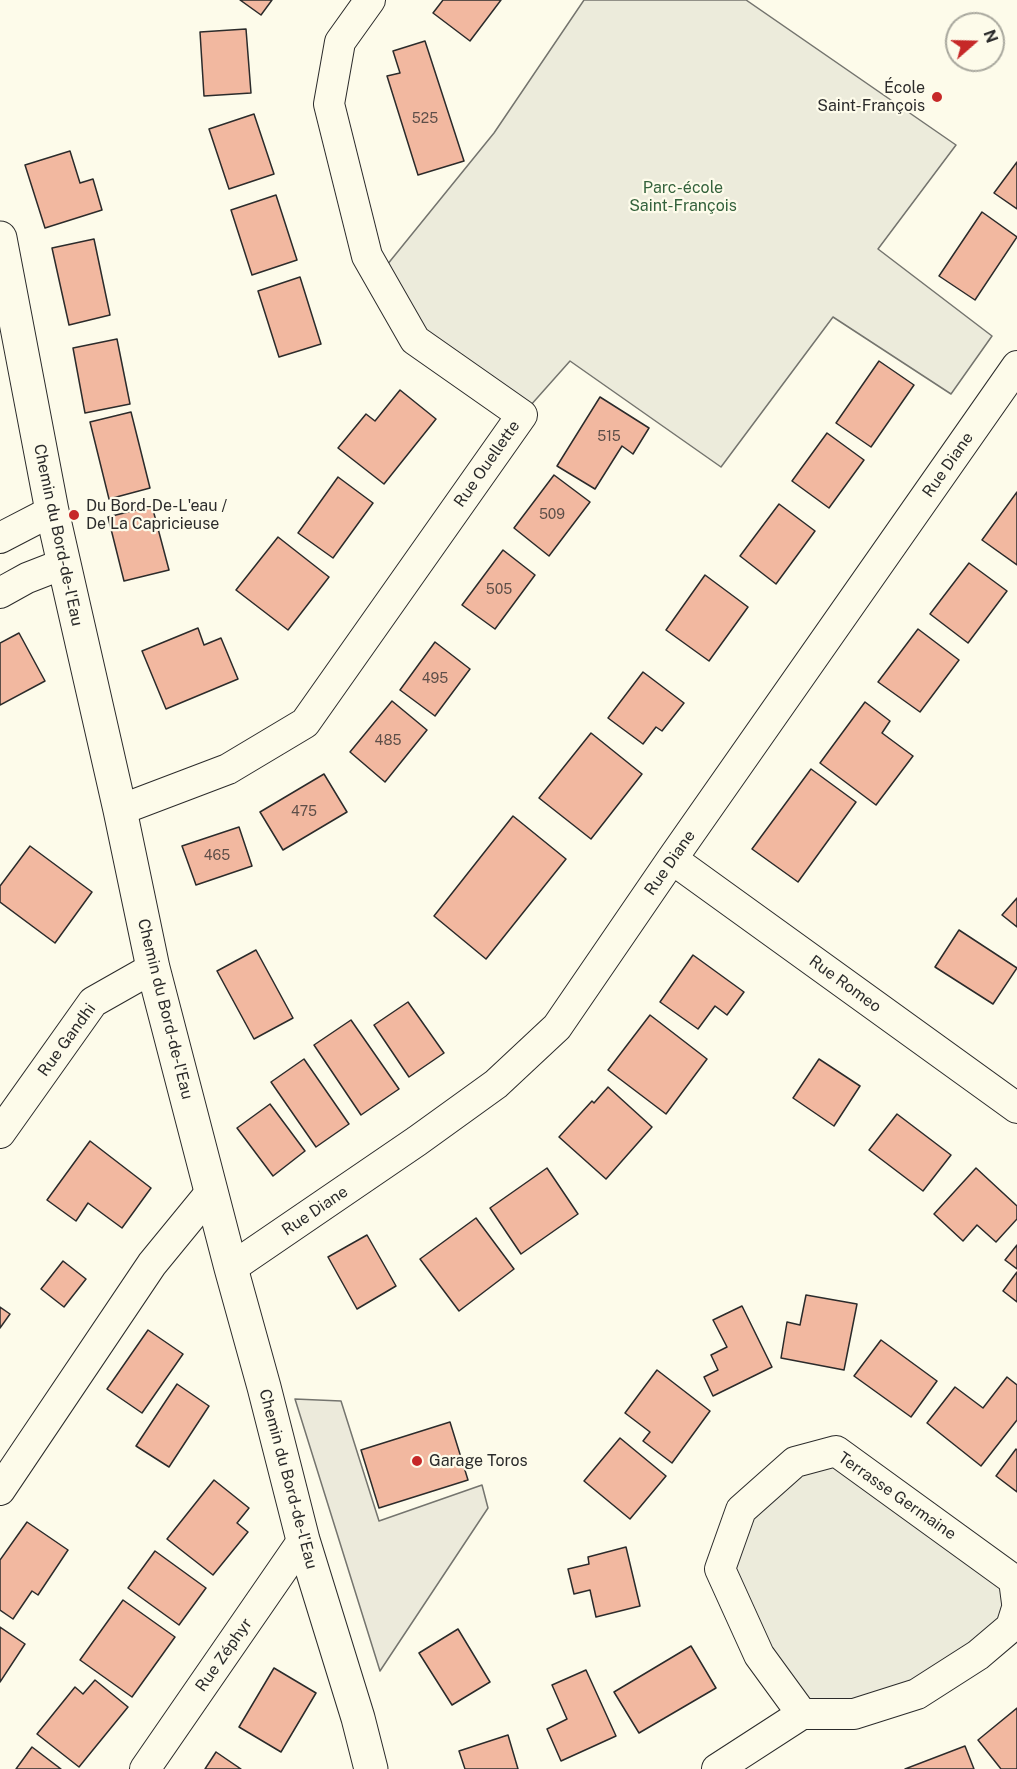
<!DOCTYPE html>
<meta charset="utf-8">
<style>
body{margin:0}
#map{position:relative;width:1017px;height:1769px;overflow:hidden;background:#fdfbea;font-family:"Public Sans",sans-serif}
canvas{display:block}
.north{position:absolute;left:945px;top:12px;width:60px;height:60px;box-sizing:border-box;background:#fdfbea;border:2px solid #a9a89e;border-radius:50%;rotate:70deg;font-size:16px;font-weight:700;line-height:24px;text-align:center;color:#2b2b2b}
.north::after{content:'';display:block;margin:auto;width:21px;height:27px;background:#c62828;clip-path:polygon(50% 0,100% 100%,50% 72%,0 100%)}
</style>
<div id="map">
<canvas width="1017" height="1769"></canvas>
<div class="north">N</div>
</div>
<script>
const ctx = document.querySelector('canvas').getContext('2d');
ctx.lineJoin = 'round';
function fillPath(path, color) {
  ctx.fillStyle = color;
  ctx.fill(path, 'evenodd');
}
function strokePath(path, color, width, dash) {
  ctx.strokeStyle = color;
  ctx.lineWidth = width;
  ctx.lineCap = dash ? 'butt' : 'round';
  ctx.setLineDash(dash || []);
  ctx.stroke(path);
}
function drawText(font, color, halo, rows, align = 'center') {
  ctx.font = font + ' "Public Sans",sans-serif';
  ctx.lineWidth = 4.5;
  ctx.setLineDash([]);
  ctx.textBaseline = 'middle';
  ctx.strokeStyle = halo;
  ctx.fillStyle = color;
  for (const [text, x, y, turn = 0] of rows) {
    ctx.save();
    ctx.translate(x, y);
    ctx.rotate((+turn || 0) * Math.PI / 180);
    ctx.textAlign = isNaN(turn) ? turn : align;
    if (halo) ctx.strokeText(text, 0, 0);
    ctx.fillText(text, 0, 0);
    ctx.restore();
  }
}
const green = new Path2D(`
 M584 0H746L956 145 878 249 992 336 951 394 833 317 721 467 570 361 522 415 415 340 378 276 494 133Z
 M836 1451 1014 1580 1017 1627 917 1694 802 1714 720 1569 741 1510Z`);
fillPath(green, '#ecebdb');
strokePath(green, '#74746e', 1.5);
const parking = new Path2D(`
 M295 1399 341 1401 379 1521 482 1485 488 1508 380 1671Z`);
fillPath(parking, '#eceadb');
strokePath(parking, '#74746e', 1.5);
const building = new Path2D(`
 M240 0H272L261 15Z
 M443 0H501L470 41 433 13Z
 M246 29 251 93 204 96 200 32Z
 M425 41 464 161 418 175 387 76 400 73 393 51Z
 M254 114 274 174 229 189 209 129Z
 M70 151 80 183 93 179 102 210 45 228 25 165Z
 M1017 162V209L994 193Z
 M276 195 297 260 252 275 231 210Z
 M982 212 1017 237 975 300 939 276Z
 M94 239 110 315 69 325 52 248Z
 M300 277 321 344 279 357 258 291Z
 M117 339 130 404 85 413 73 348Z
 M879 361 914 385 871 447 836 423Z
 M400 390 436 419 384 484 338 448 366 414 375 421Z
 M600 397 649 428 633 454 622 446 595 489 557 466Z
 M131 412 150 488 109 499 90 422Z
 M827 433 864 460 829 508 792 481Z
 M554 475 590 502 549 556 514 528Z
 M338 477 373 503 333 558 298 533Z
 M1017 492V565L982 540Z
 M779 504 815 531 776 584 740 556Z
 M152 506 169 570 124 581 108 517Z
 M278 537 329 577 288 630 236 590Z
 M503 550 535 575 495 629 462 605Z
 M969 563 1007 591 968 643 930 614Z
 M705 575 748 607 709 661 666 630Z
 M198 628 204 645 221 638 238 679 166 709 142 651Z
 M918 629 959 660 920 712 878 682Z
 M19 633 45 681 0 705V643Z
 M435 642 470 669 435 716 400 690Z
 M643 672 684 703 662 731 656 727 643 744 608 718Z
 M392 701 427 730 385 782 350 752Z
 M865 702 890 721 882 733 913 756 876 805 820 763Z
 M591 733 642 774 591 839 539 798Z
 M811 769 856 802 798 882 752 849Z
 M324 774 347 812 283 850 260 812Z
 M513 816 566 859 486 959 434 916Z
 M239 827 252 866 196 885 182 846Z
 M30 846 92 892 55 943 0 902V886Z
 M1017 898V927L1002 915Z
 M959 930 1017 968 993 1004 935 967Z
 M256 950 293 1018 254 1039 217 971Z
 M693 955 744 992 727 1015 715 1006 698 1029 660 1002Z
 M408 1002 444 1053 409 1077 374 1025Z
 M650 1015 707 1059 666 1114 608 1070Z
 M351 1020 399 1089 361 1115 314 1045Z
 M304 1059 349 1124 316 1147 271 1082Z
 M819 1059 860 1086 834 1126 793 1098Z
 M608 1087 652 1127 606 1179 559 1137 592 1101 594 1103Z
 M270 1104 305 1151 273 1176 237 1128Z
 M897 1114 951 1155 923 1191 869 1150Z
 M90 1141 151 1188 122 1228 88 1203 76 1221 47 1200Z
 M547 1168 578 1214 521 1254 490 1208Z
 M976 1168 1017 1206V1219L996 1242 977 1225 963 1241 934 1214Z
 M476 1218 514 1269 459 1311 420 1259Z
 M367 1235 396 1286 357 1309 328 1257Z
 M1017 1245V1269L1005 1260Z
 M63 1261 86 1279 64 1307 41 1289Z
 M1017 1272V1302L1003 1291Z
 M806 1295 857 1304 844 1370 781 1358 787 1322 800 1325Z
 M742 1306 772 1367 713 1396 704 1377 718 1370 711 1355 727 1347 713 1320Z
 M0 1307 10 1314 0 1328Z
 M148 1330 183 1354 142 1413 107 1389Z
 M881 1340 937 1381 911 1417 854 1376Z
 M657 1370 710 1411 672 1463 643 1441 650 1432 625 1413Z
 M1007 1377 1017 1385V1420L981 1466 927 1423 955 1387 983 1408Z
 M177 1384 209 1406 169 1467 136 1446Z
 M450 1422 468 1480 379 1508 361 1450Z
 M620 1438 666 1476 630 1519 584 1481Z
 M1016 1449 1017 1450V1492L996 1476Z
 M214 1480 249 1508 237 1523 248 1532 213 1575 167 1539Z
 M27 1522 68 1550 38 1595 32 1591 13 1619 0 1610V1560Z
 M626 1547 640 1606 596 1617 590 1590 574 1594 568 1569 589 1564 588 1557Z
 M155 1551 206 1588 179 1625 128 1588Z
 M123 1600 175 1637 132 1697 80 1660Z
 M0 1627 25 1644 0 1682Z
 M458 1629 490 1682 452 1705 419 1653Z
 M691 1646 716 1688 639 1733 614 1692Z
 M274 1668 316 1693 281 1752 239 1727Z
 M586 1670 616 1736 561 1761 547 1729 567 1719 552 1685Z
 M95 1680 128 1707 79 1767 37 1734 75 1687 83 1694Z
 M1017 1708V1769H1001L978 1740Z
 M508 1735 518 1769H465L459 1751Z
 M965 1746 974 1769H905Z
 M32 1747 61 1769H16Z
 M216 1752 241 1769H205Z`);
fillPath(building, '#f2b8a0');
strokePath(building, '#2b2b2b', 1.5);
const minor = new Path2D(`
 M0 538 52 511
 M0 593 27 578 63 564
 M120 810 228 769 305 723 522 415 415 340 367 256 329 104 340 42 370 0
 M672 859 1017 1108
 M0 1133 93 1002 153 968
 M231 1268 417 1141 496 1084 557 1027 672 859 1017 366
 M0 1490 152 1264 211 1192
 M802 1714 759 1655 720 1569 741 1510 795 1462 836 1451 1014 1580 1017 1603
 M145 1769 303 1540
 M717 1769 802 1714H854L917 1694 978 1655 1011 1627 1017 1608`);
const tertiary = new Path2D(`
 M0 238 52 511 120 810 153 968 231 1268 264 1387 303 1540 358 1718 371 1769`);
strokePath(minor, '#2b2b2b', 32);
strokePath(tertiary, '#2b2b2b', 35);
strokePath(minor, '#fdfbea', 30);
strokePath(tertiary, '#fdfbea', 33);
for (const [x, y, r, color] of [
 [937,97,6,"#c62828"],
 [74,515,6,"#c62828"],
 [417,1461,6,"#c62828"]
]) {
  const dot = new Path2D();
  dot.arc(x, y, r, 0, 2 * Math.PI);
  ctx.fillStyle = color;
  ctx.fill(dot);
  strokePath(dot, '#fdfbea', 2);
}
drawText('14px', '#5d4e48', null, [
 ["525",425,119],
 ["515",609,437],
 ["509",552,515],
 ["505",499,590],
 ["495",435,679],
 ["485",388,741],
 ["475",304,812],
 ["465",217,856]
]);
drawText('16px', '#2b2b2b', '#fdfbea', [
 ["École",925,88,"right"],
 ["Saint-François",925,106,"right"],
 ["Du Bord-De-L'eau /",86,506],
 ["De La Capricieuse",86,524],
 ["Garage Toros",429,1461]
], 'left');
drawText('16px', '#34623c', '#fdfbea', [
 ["Parc-école",683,188],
 ["Saint-François",683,206]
]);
drawText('16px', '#2b2b2b', '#fdfbea', [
 ["Rue Ouellette",487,464,-55],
 ["Rue Diane",948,465,-55],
 ["Chemin du Bord-de-l'Eau",58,535,78],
 ["Rue Diane",670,863,-55],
 ["Rue Romeo",845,984,36],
 ["Chemin du Bord-de-l'Eau",165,1009,76],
 ["Rue Gandhi",67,1040,-54],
 ["Rue Diane",315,1211,-34],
 ["Chemin du Bord-de-l'Eau",288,1479,75],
 ["Terrasse Germaine",897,1496,35],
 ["Rue Zéphyr",224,1655,-55]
]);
</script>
